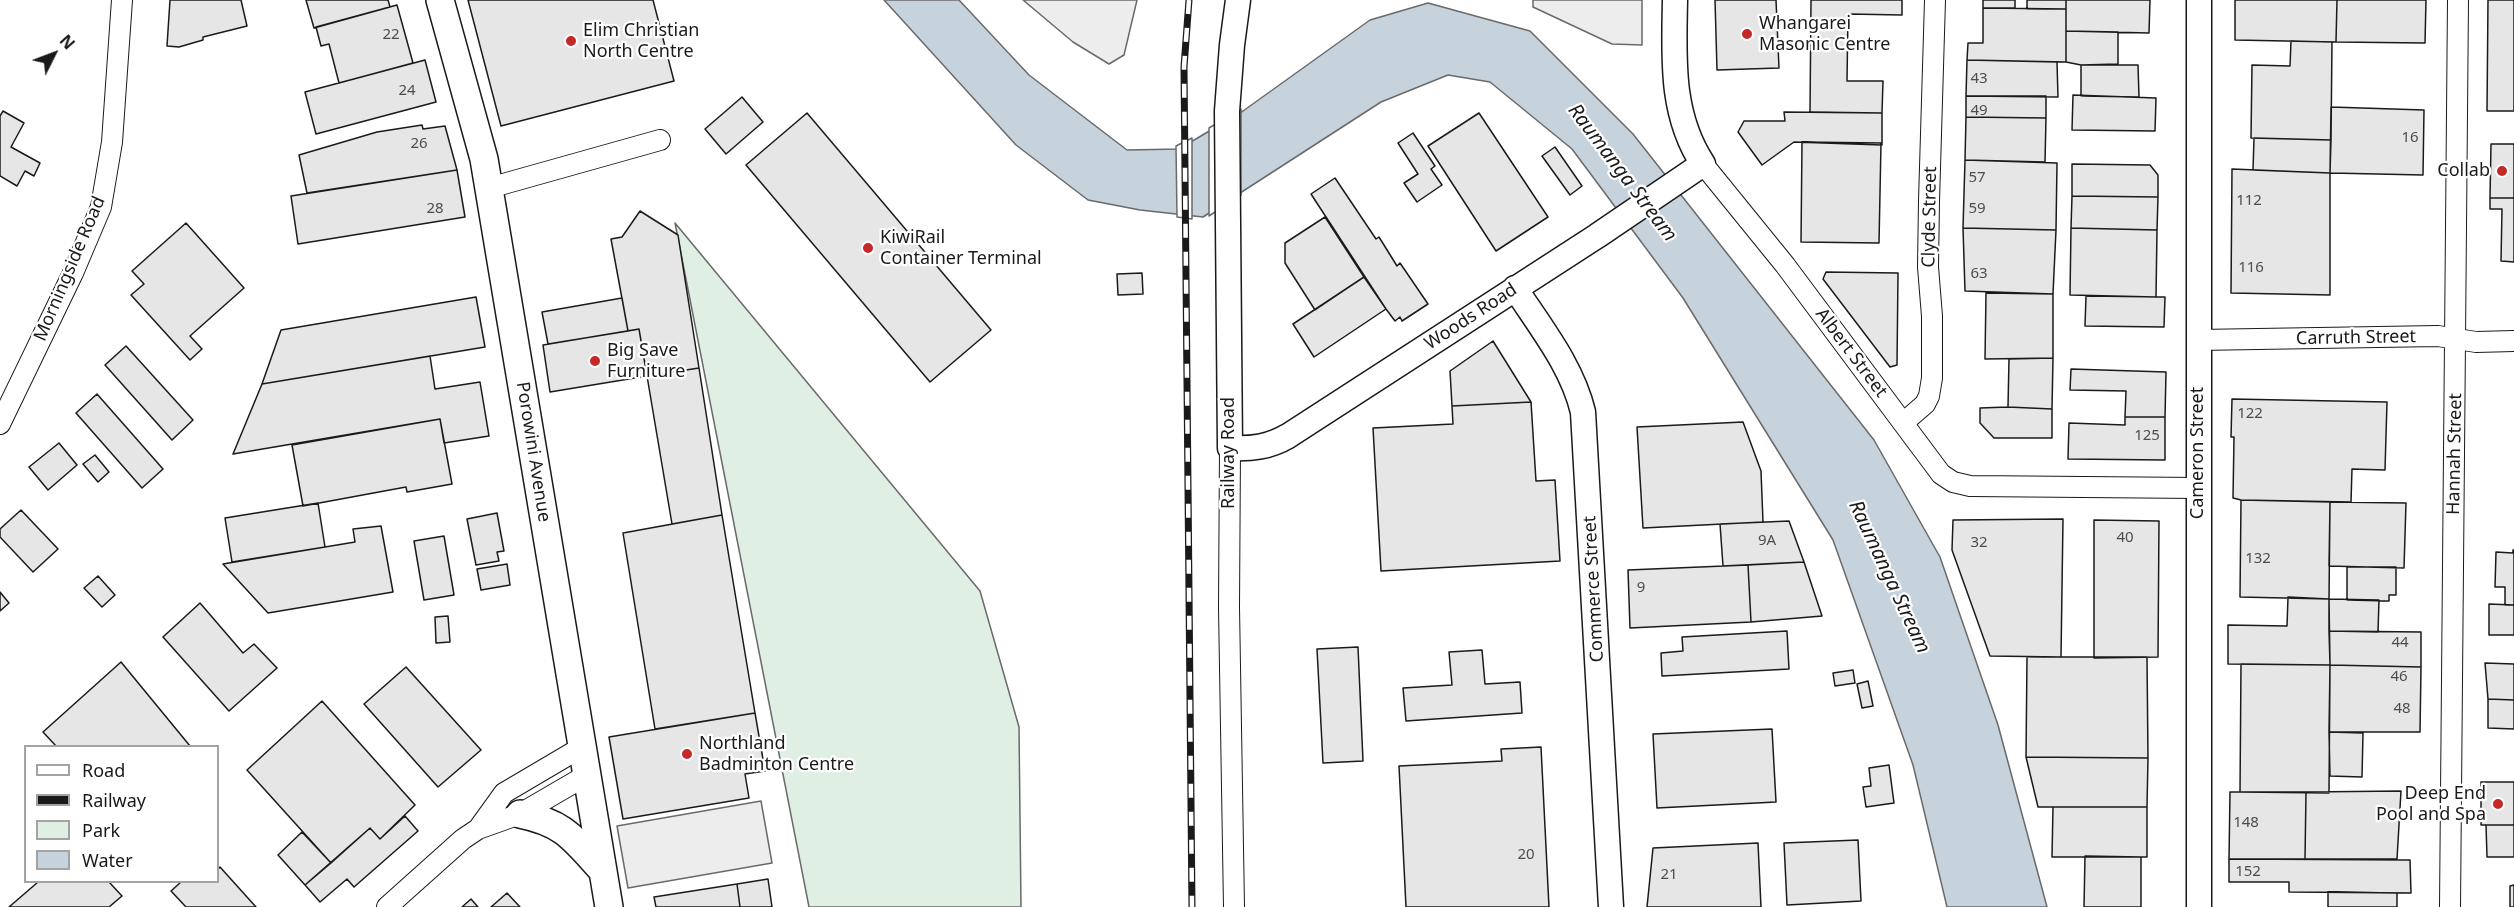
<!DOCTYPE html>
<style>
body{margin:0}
#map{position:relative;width:2514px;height:907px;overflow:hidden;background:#fff;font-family:"Noto Sans",sans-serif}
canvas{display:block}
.legend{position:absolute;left:24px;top:745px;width:195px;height:138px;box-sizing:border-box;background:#fff;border:2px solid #a3a3a3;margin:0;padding:8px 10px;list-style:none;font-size:18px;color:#1a1a1a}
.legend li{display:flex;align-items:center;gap:12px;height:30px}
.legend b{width:30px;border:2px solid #a3a3a3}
.north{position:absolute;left:24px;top:24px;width:60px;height:60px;-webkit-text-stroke:4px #fff;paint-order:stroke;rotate:48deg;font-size:16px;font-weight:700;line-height:24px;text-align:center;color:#1a1a1a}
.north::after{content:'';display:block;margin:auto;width:21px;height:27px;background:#1a1a1a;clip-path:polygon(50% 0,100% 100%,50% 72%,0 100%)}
</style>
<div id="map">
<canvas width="2514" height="907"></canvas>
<ul class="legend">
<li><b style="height:8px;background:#fff"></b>Road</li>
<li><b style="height:8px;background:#1a1a1a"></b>Railway</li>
<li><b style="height:16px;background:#e0efe3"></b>Park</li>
<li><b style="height:16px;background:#c6d2dc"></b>Water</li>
</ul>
<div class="north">N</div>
</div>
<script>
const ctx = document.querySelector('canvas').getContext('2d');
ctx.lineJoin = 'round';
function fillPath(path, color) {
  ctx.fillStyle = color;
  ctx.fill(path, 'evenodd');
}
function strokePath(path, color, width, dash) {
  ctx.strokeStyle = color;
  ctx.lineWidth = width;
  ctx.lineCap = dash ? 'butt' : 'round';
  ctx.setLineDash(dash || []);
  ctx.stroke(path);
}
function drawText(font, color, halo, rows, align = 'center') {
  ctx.font = font + ' "Noto Sans",sans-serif';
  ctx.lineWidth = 4.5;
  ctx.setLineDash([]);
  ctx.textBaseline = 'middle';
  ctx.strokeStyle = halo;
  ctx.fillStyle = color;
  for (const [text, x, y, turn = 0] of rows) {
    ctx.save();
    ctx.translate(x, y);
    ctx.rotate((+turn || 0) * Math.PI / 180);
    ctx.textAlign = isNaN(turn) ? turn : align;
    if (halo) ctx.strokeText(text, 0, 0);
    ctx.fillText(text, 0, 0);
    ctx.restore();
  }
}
const green = new Path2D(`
 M675 223 980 591 1019 727 1021 907H809Z`);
fillPath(green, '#e0efe3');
strokePath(green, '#6a6a6a', 1.5);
const parking = new Path2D(`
 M1023 0H1137L1124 55 1109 64 1073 42Z
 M1533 0H1642V45L1612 44 1533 7Z
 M761 801 772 863 628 888 617 826Z`);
fillPath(parking, '#ededed');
strokePath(parking, '#6a6a6a', 1.5);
const water = new Path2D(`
 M884 0H959L1029 75 1127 150 1179 149 1243 111 1370 20 1428 3 1530 31 1633 134 1874 440 1940 557 1998 725 2047 907H1947L1913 765 1833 540 1683 298 1572 149 1490 82 1448 75 1381 102 1203 217 1140 210 1088 200 1016 145Z`);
fillPath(water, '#c6d2dc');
strokePath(water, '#6a6a6a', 1.5);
const pier = new Path2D(`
 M1241 109V195L1209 216V128Z
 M1192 138V219L1177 217 1176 146Z`);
fillPath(pier, '#fff');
strokePath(pier, '#6a6a6a', 1.5);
const building = new Path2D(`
 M170 0H241L247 26 203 37V40L179 47 167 46Z
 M306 0H388L390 7 314 28Z
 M468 0H653L674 81 501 126Z
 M1715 0H1776L1779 68 1717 70Z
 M1811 0H1902V15L1848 14 1847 81H1883L1882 113 1810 112Z
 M1983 0H2015V8H1983Z
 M2027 0H2066V9H2027Z
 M2066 0H2150L2149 33 2066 31Z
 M2235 0H2337L2336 42 2235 40Z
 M2337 0H2426L2425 43 2336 42Z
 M2488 0H2514V111H2487Z
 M397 5 413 63 339 83 329 44 321 46 316 27Z
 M1983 8 2066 9V62L1967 60 1968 43H1983Z
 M2066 31 2118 32V64L2081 65 2066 62Z
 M2291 41 2332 42 2331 140 2251 138 2252 65 2290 66Z
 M425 60 436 102 316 134 305 92Z
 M1967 60 2057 62 2058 97 1966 96Z
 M2081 65H2138L2139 97 2081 96Z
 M2073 95 2156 98 2155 131 2072 130Z
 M1966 96H2046V118L1966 117Z
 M742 97 763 122 726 154 705 129Z
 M2331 107 2424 110 2423 175 2330 173Z
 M3 111 24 123 11 147 40 163 34 176 25 171 17 186 0 176V116Z
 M1784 112 1882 113V145L1794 142 1762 165 1738 132 1744 121H1785Z
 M807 113 991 330 930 382 746 165Z
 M1479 113 1548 217 1496 251 1428 146Z
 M1966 117 2046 118 2045 162 1965 160Z
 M422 125 423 129 445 126 457 170 307 193 299 155 377 132Z
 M1413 133 1435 166 1431 169 1442 185 1417 202 1404 183 1418 174 1398 143Z
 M2254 138 2331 140 2330 173 2253 170Z
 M1802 142 1881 143 1879 243 1801 242Z
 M2491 144H2514V198H2490Z
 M1555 147 1582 186 1570 195 1542 156Z
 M1965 160 2057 163 2056 230 1963 228Z
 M2072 164 2150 165 2158 175V197L2072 196Z
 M2232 169 2330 173V295L2231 293Z
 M457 170 465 217 298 244 291 196Z
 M1335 178 1376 239 1379 237 1397 266 1400 263 1428 304 1402 321 1400 317 1395 321 1386 309 1311 194Z
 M2072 196 2158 197 2157 230 2071 228Z
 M2490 198H2514V262L2501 261 2502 209H2490Z
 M640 211 678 235 699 368 647 376 639 329 628 331 611 239 622 237Z
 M1325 217 1364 277 1315 310 1285 263V243Z
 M186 223 244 288 190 336 202 349 190 360 131 295 144 284 132 271Z
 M1963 228 2056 230 2053 294 1965 291Z
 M2071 228 2157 230 2156 297 2070 295Z
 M1826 272 1898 273 1897 365 1890 367 1823 279Z
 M1142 273 1143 294 1118 295 1117 274Z
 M1364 277 1386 309 1314 357 1293 324Z
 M1986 293 2053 294V358L1985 359Z
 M2086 296 2165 297 2164 327 2085 326Z
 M476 297 485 347 262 384 281 330Z
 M622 298 628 331 548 344 542 312Z
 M639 329 647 376 550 392 543 345Z
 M1493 341 1531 402 1452 406 1450 371Z
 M126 346 193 420 172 440 105 365Z
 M430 356 435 389 480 382 489 436 444 443 440 419 233 454 262 384Z
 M2053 358 2052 409 2008 407 2009 359Z
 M699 368 722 515 672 524 647 376Z
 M2071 369 2166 372 2165 417H2125L2126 391 2070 390Z
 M97 394 163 469 142 488 76 413Z
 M2232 399 2387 402 2385 470 2352 469 2351 502 2241 500 2233 498 2234 437H2231Z
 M1531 402 1536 481 1555 480 1560 561 1381 571 1373 428 1453 424 1452 406Z
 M2008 407 2052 409V438H1994L1980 423V408Z
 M2125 417H2165V460L2068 459 2069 423 2125 425Z
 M440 419 452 484 407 492 406 487 303 506 292 445Z
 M1743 422 1761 471 1763 522 1643 528 1637 427Z
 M59 443 77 465 48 490 29 467Z
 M95 455 109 472 98 482 83 464Z
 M2241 500 2330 502 2329 599 2240 597Z
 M2330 502 2406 503 2404 568 2329 566Z
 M318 503 325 547 232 562 225 518Z
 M21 510 58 549 33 572 0 537V529Z
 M497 513 504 551 497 552 499 561 476 565 467 519Z
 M722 515 755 713 655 729 623 533Z
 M2063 519 2061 657 1990 656 1952 550 1953 520Z
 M2094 520 2159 521 2158 657 2094 658Z
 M1789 521 1804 562 1723 566 1720 524Z
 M381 526 393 592 268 613 223 564 355 542 353 529Z
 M444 536 454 595 424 600 414 541Z
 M2513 550H2514V605H2505V587H2495L2496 552 2513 553Z
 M1804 562 1822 616 1751 622 1748 565Z
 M507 564 510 585 481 590 477 569Z
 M1748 565 1751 622 1630 628 1628 570Z
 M2347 567H2396V595H2389V601L2347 600Z
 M98 576 115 595 102 607 84 588Z
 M0 592 9 603 0 611Z
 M2288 597 2329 599 2330 665 2228 664V625L2287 626Z
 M2329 599 2379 600 2378 632 2329 631Z
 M200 603 243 653 254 644 277 668 229 711 163 637Z
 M2489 604 2514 605V635H2489Z
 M448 616 450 642 436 643 435 617Z
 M1787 631 1789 669 1662 676 1661 653 1683 651 1682 637Z
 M2329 631 2421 632V667L2330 665Z
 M1358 647 1363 761 1323 763 1317 649Z
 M1482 650 1485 684 1520 682 1522 713 1406 721 1403 688 1452 685 1449 652Z
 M2027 657H2147L2148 758 2026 757Z
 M121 662 190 746H56L43 732Z
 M2485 663 2514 664V700L2488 699Z
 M2241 664 2330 665 2329 793 2240 792Z
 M2330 665 2421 667 2420 732H2329Z
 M406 667 481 750 438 787 364 704Z
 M1853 670 1855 683 1835 686 1833 673Z
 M1868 681 1873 706 1862 708 1857 684Z
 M2488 699 2514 700V729L2488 728Z
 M322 701 415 805 380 839 370 828 331 863 247 770Z
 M755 713 765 771 745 774 749 798 623 819 609 737Z
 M1772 729 1776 802 1657 808 1653 734Z
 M2329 732 2363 733 2362 777 2330 776Z
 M1541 747 1549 907H1406L1399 766 1502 761 1501 749Z
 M2026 757 2148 758 2147 807H2038Z
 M1889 765 1894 803 1866 807 1863 787 1871 786 1869 768Z
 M2481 782H2514V825H2481Z
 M2401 791 2397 859H2305L2306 792Z
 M2230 792H2306L2305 859H2229Z
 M2053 807H2147V857H2052Z
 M405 816 418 831 354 887 347 879 320 902 305 885 370 828 380 839Z
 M2486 825H2514V857H2487Z
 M302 832 331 863 305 885 278 855Z
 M1858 840 1861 901 1787 905 1784 843Z
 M1758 843 1761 907H1647L1653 848Z
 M2085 856 2141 857V907H2084Z
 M2229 859 2410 860 2411 893 2289 892V882H2229Z
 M220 867 256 907H186L171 891 181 882H218V869Z
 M768 879 772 907H740L737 884Z
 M38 882H109L122 896 109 907H9Z
 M737 884 740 907H656L654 897Z
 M2514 885V907H2510V886Z
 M2328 892 2397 893V907H2328Z
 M507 893 520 907H491Z
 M471 899 478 907H462Z`);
fillPath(building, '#e6e6e6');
strokePath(building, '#1a1a1a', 1.5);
const minor = new Path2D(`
 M1703 164 1785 265 1941 474 1953 482 1970 486 2198 488
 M489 188 660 140
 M2198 340 2438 336 2476 342 2514 341
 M1903 423 1925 404 1929 396 1932 378V316L1928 267 1929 201 1935 0
 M0 424 73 273 101 207 112 142 122 0
 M1230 448 1229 607 1234 907
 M478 829 504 793 582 747
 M387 907 463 839 478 829 520 814 587 775
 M2450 907 2458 0`);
const tertiary = new Path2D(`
 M1238 0 1232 45 1227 111 1230 448C1252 449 1269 447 1288 436L1597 236 1703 164C1670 114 1674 57 1675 0
 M1515 288C1541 328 1572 366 1583 412L1611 907
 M2199 907V0`);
const secondary = new Path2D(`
 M440 0 484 159 609 907
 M520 814C564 823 573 838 602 870`);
strokePath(minor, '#1a1a1a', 22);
strokePath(tertiary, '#1a1a1a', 27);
strokePath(secondary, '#1a1a1a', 30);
strokePath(minor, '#fff', 20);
strokePath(tertiary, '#fff', 24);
strokePath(secondary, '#fff', 27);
const rail = new Path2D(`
 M1189 0 1184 67 1192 907`);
strokePath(rail, '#1a1a1a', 7);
strokePath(rail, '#fff', 4.5, [14]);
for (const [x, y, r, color] of [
 [1747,34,6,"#c62828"],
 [571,41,6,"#c62828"],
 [2502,171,6,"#c62828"],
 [868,248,6,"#c62828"],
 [595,361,6,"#c62828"],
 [687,754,6,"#c62828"],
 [2498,804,6,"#c62828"]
]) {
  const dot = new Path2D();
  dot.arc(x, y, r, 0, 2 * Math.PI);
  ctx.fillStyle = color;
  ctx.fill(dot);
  strokePath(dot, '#fff', 2);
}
drawText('15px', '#4d4d4d', null, [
 ["22",391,35],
 ["43",1979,79],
 ["24",407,91],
 ["49",1979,111],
 ["16",2410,138],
 ["26",419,144],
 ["57",1977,178],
 ["112",2249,201],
 ["28",435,209],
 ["59",1977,209],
 ["116",2251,268],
 ["63",1979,274],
 ["122",2250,414],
 ["125",2147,436],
 ["40",2125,538],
 ["9A",1767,541],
 ["32",1979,543],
 ["132",2258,559],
 ["9",1641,588],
 ["44",2400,643],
 ["46",2399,677],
 ["48",2402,709],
 ["148",2246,823],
 ["20",1526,855],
 ["152",2248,872],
 ["21",1669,875]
]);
drawText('18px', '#1a1a1a', '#fff', [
 ["Whangarei",1759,24],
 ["Masonic Centre",1759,45],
 ["Elim Christian",583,31],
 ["North Centre",583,52],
 ["Collab",2490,171,"right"],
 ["KiwiRail",880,238],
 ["Container Terminal",880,259],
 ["Big Save",607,351],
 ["Furniture",607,372],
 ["Northland",699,744],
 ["Badminton Centre",699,765],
 ["Deep End",2486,794,"right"],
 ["Pool and Spa",2486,815,"right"]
], 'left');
drawText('18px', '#1a1a1a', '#fff', [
 ["Clyde Street",1930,217,-89],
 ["Morningside Road",70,269,-67],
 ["Woods Road",1471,317,-33],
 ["Carruth Street",2356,338,-1],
 ["Albert Street",1851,353,53],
 ["Porowini Avenue",533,452,81],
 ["Railway Road",1229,453,-90],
 ["Cameron Street",2198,453,-90],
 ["Hannah Street",2455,454,-89],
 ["Commerce Street",1594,589,-93]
]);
drawText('italic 20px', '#1a1a1a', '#fff', [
 ["Raumanga Stream",1622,173,53],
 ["Raumanga Stream",1889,577,65]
]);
</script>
